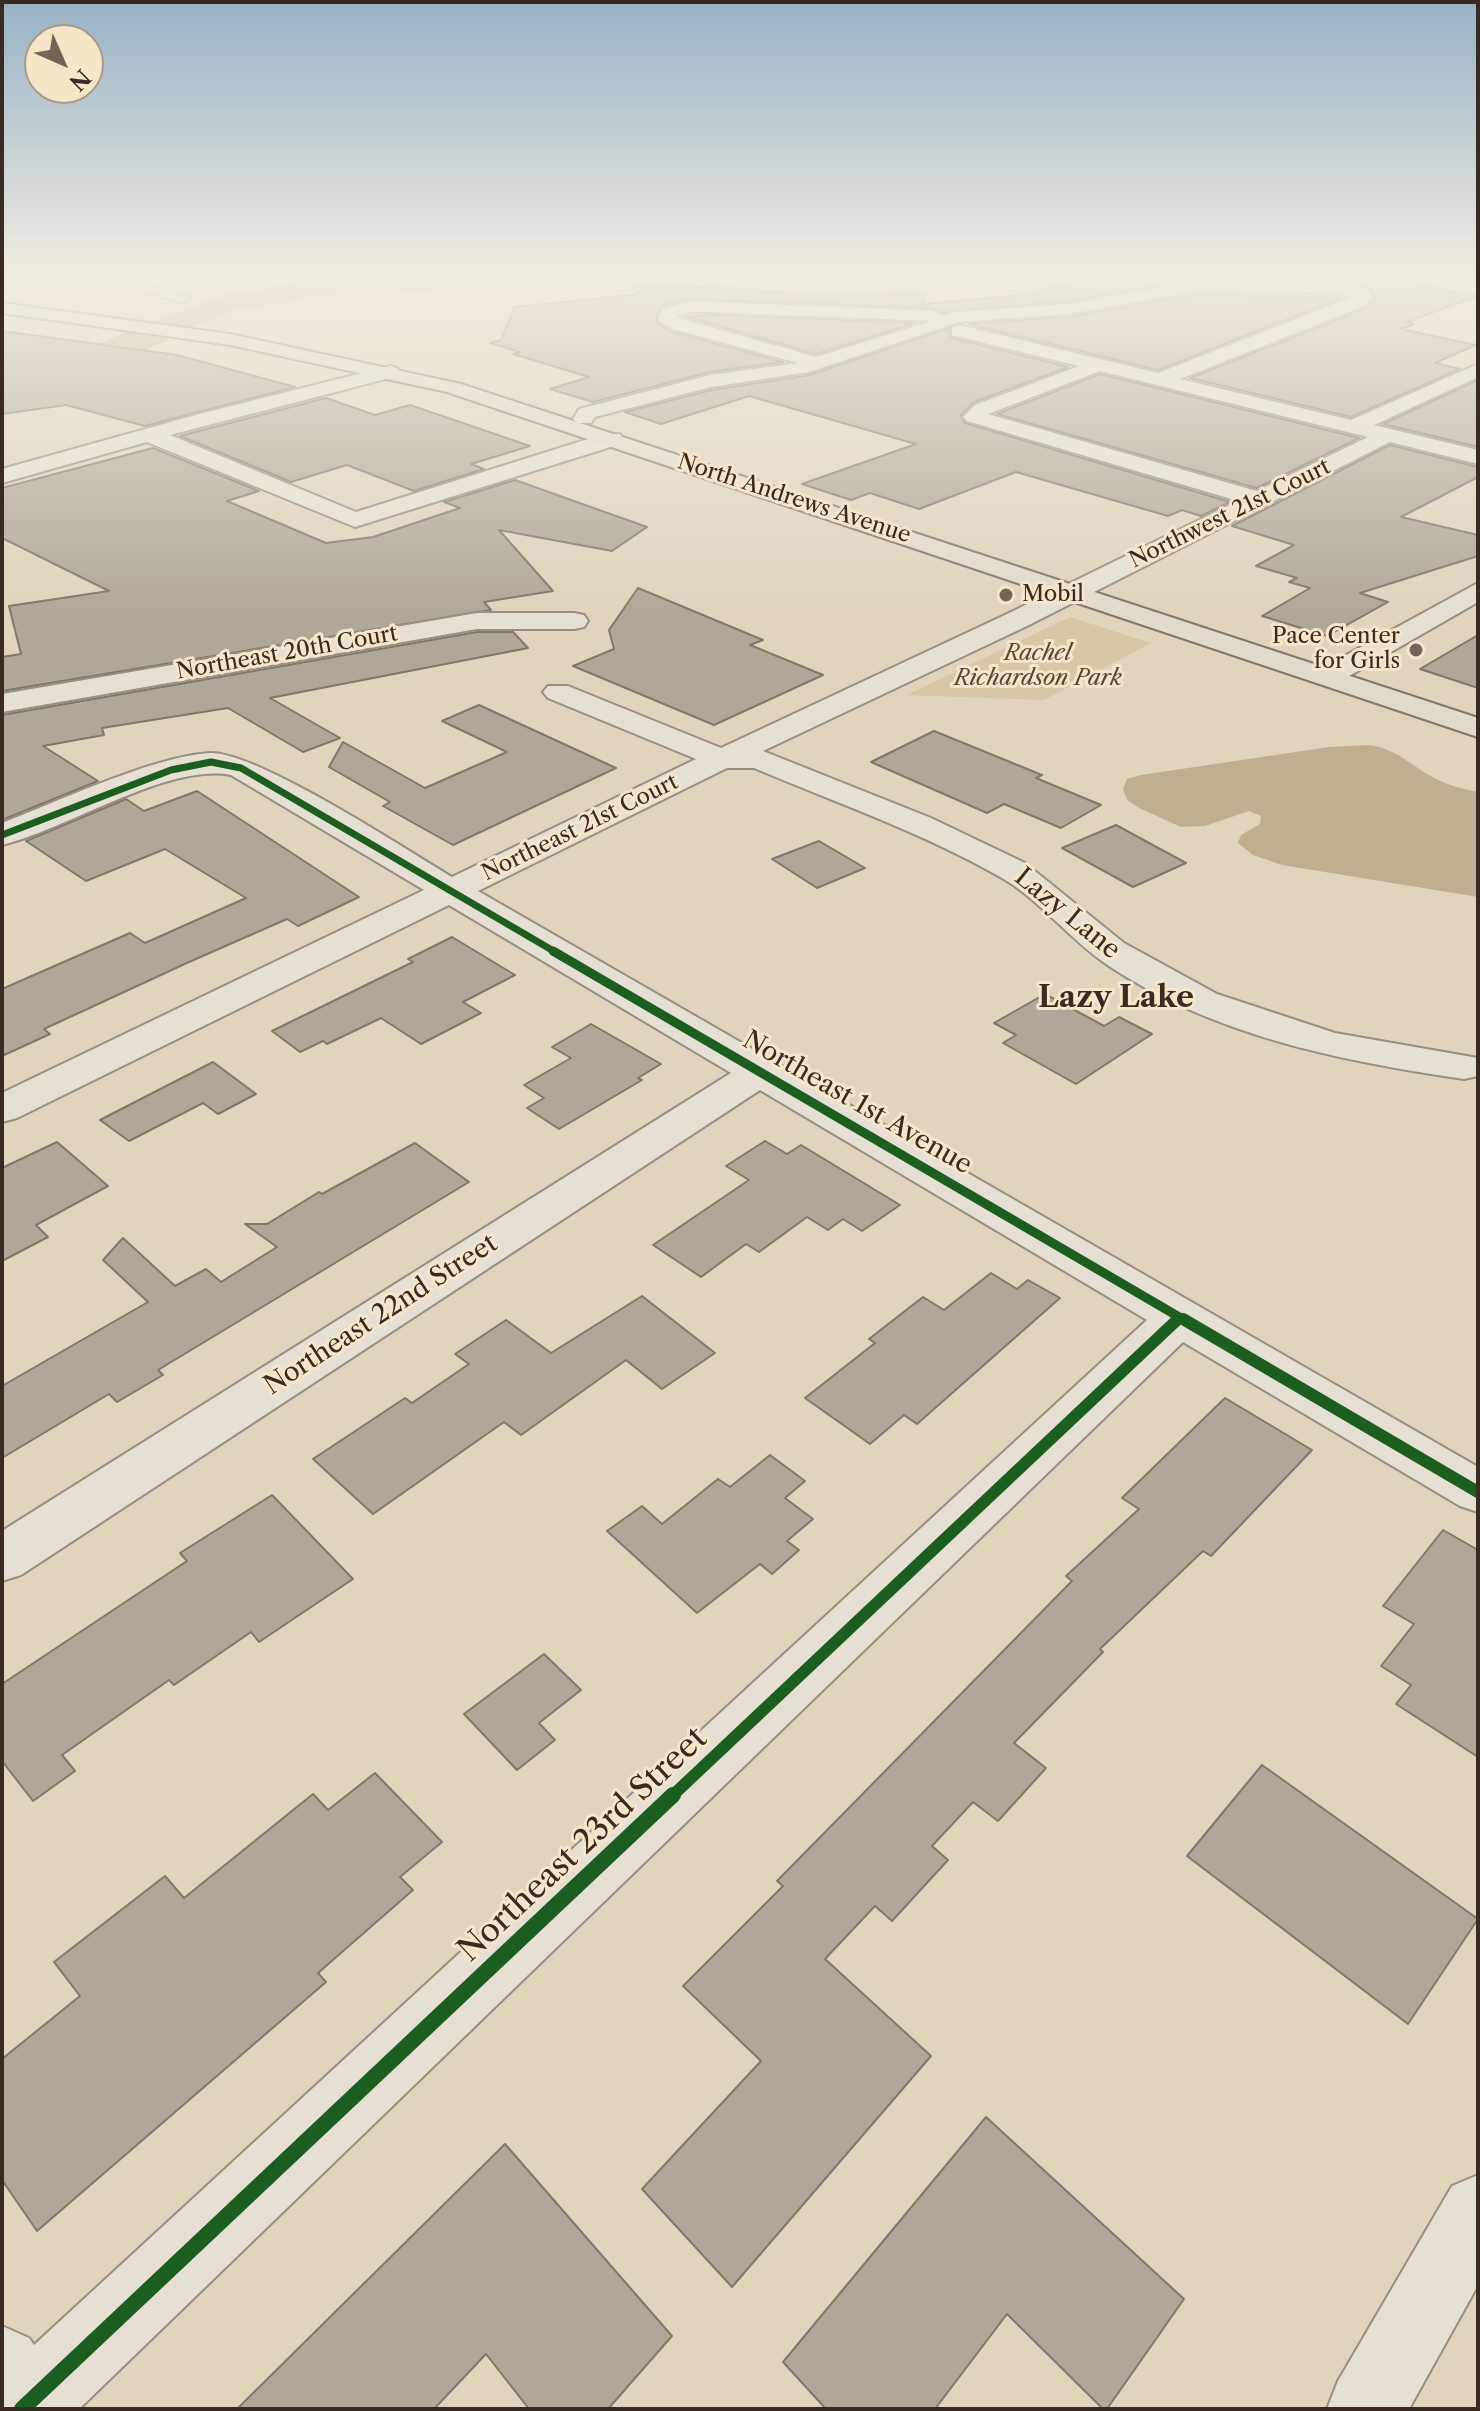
<!DOCTYPE html>
<style>
body{margin:0}
#map{position:relative;width:1480px;height:2411px;overflow:hidden;background:#e0d4bd;font-family:"Libre Caslon Text",serif}
canvas{display:block}
.frame{position:absolute;inset:0;border:4px solid #392a23;pointer-events:none}
.north{position:absolute;left:24px;top:24px;width:80px;height:80px;box-sizing:border-box;background:#f5e6ca;border:2px solid #aa9b87;border-radius:50%;rotate:135deg;font-size:22px;font-weight:700;line-height:32px;text-align:center;color:#392a23}
.north::after{content:'';display:block;margin:auto;width:28px;height:36px;background:#736659;clip-path:polygon(50% 0,100% 100%,50% 72%,0 100%)}
</style>
<div id="map">
<canvas width="1480" height="2411"></canvas>
<div class="frame"></div>
<div class="north">N</div>
</div>
<script>
const ctx = document.querySelector('canvas').getContext('2d');
ctx.lineJoin = 'round';
function fillPath(path, color) {
  ctx.fillStyle = color;
  ctx.fill(path, 'evenodd');
}
function strokePath(path, color, width, dash) {
  ctx.strokeStyle = color;
  ctx.lineWidth = width;
  ctx.lineCap = dash ? 'butt' : 'round';
  ctx.setLineDash(dash || []);
  ctx.stroke(path);
}
function drawText(font, color, halo, rows, align = 'center') {
  ctx.font = font + ' "Libre Caslon Text",serif';
  ctx.lineWidth = 6;
  ctx.setLineDash([]);
  ctx.textBaseline = 'middle';
  ctx.strokeStyle = halo;
  ctx.fillStyle = color;
  for (const [text, x, y, turn = 0] of rows) {
    ctx.save();
    ctx.translate(x, y);
    ctx.rotate((+turn || 0) * Math.PI / 180);
    ctx.textAlign = isNaN(turn) ? turn : align;
    if (halo) ctx.strokeText(text, 0, 0);
    ctx.fillText(text, 0, 0);
    ctx.restore();
  }
}
fillPath(new Path2D(`
 M1070 617 1151 643 1044 700 907 695Z`), '#d7c6a8');
fillPath(new Path2D(`
 M125 332 170 339 138 354 2 372 105 346Z
 M1370 745C1398 750 1410 765 1434 778 1447 785 1463 789 1478 792V897L1282 865 1253 855 1238 843 1241 835 1260 824 1261 816 1249 811 1205 826 1181 827 1139 808 1127 800 1123 789 1127 779 1141 775 1329 747Z`), '#bfae92');
fillPath(new Path2D(`
 M429 275H708L704 281 694 283 567 291 461 290 315 297 232 311 82 372 2 389V369L63 357 225 295 315 279Z
 M759 275H1020L1016 281C942 299 850 286 773 283L763 281Z`), '#bfae92');
const building = new Path2D(`
 M1107 275H1381L1383 284 1398 280 1477 296 1406 322 1414 324 1401 329 1476 345 1435 363 1460 369 1351 417 1190 378 1360 311 1376 299 1369 287 1330 280 1196 278 1069 301 942 313 933 308 686 299 661 306 656 321 668 331 783 362 710 372 593 402 550 389 589 377 513 354 520 352 490 343 501 340 515 307 641 294 628 286 719 287 801 294H925L923 304 1013 296Z
 M1197 294 1341 298 1158 370 969 324 1070 317Z
 M713 315 915 323 816 354 685 316Z
 M949 328 951 338 1069 367 974 402 961 415 965 423 1230 502 1201 516 1182 510 1168 516 1016 472 919 509 870 493 851 500 802 484 916 444 749 396 661 424 625 412 712 390 810 375Z
 M2 331 177 355 295 387 145 426 66 405 2 414Z
 M1100 374 1359 438 1257 488 997 414Z
 M1478 380V447L1383 424Z
 M326 398 375 415 410 405 530 446 471 464 484 469 414 491 347 465 291 482 180 436Z
 M1390 445 1478 467V477L1401 517 1478 535V556L1360 593 1388 602 1327 636 1262 616 1310 588 1289 582 1297 578 1256 566 1294 545 1232 526Z
 M153 448 259 491 227 501 326 543 373 537 460 508 444 502 515 480 647 527 612 551 499 530 553 591 484 602 491 610 2 691V657L21 654 9 606 109 591 2 538V488Z
 M638 588 763 640 750 645 823 675 714 725 573 666 614 649 609 630Z
 M477 632H513L528 648 270 698 340 738 303 752 228 708 102 728 104 735 43 746 98 781 2 820V715Z
 M1478 635V688L1420 669Z
 M479 705 616 768 453 845 383 806 390 802 329 767 343 742 425 788 507 752 442 721Z
 M934 731 1042 775 1036 778 1101 805 1061 828 1004 804 987 813 871 762Z
 M197 791 359 897 298 926 287 919 189 962 44 1029 50 1034 2 1056V989L130 933 145 943 246 898 165 849 86 881 26 841 126 799 144 811Z
 M1116 825 1186 863 1133 887 1062 848Z
 M819 841 865 868 817 888 772 859Z
 M452 937 515 975 463 1002 481 1013 421 1044 381 1018 327 1044 323 1041 300 1052 272 1031 413 962 408 959Z
 M1045 994 1104 1026 1119 1017 1152 1034 1076 1084 1003 1043 1016 1035 994 1023Z
 M591 1024 661 1064 638 1078 642 1080 559 1129 527 1108 544 1098 524 1085 571 1058 552 1047Z
 M213 1062 256 1094 218 1114 203 1103 129 1141 100 1120Z
 M765 1141 787 1154 801 1145 900 1205 862 1231 843 1219 828 1230 807 1217 759 1252 746 1244 701 1277 653 1245 749 1180 726 1166Z
 M57 1142 108 1186 36 1225 48 1237 2 1261V1168Z
 M415 1143 469 1182 158 1370 163 1375 117 1402 109 1394 2 1458V1386L148 1302 103 1260 123 1238 175 1286 206 1269 221 1282 277 1247 245 1224H267L319 1192 322 1194Z
 M991 1273 1017 1289 1028 1280 1060 1298 917 1424 904 1415 870 1444 805 1398 875 1343 869 1339 923 1297 944 1310Z
 M642 1296 715 1353 662 1389 626 1360 521 1435 504 1422 373 1514 313 1459 405 1398 412 1403 469 1364 455 1354 506 1320 551 1353Z
 M1225 1398 1312 1450 1211 1556 1203 1551 1100 1649 1103 1652 1014 1743 1046 1768 998 1821 973 1802 932 1846 948 1860 892 1921 875 1906 825 1959 931 2056 732 2287 642 2189 761 2061 683 1986 783 1886 777 1881 1072 1581 1066 1576 1139 1509 1122 1498Z
 M770 1455 805 1481 785 1498 813 1519 787 1541 799 1550 772 1574 760 1564 697 1613 607 1531 642 1506 662 1524 718 1479 730 1487Z
 M272 1495 353 1579 259 1642 251 1632 174 1685 169 1680 62 1755 75 1771 33 1801 2 1761V1684L187 1561 180 1553Z
 M1443 1530 1478 1550V1757L1396 1704 1411 1685 1381 1666 1414 1624 1383 1606Z
 M544 1654 581 1690 539 1723 555 1740 517 1770 464 1714Z
 M1262 1765 1478 1919 1408 2024 1187 1856Z
 M375 1773 442 1842 400 1877 413 1890 318 1973 326 1982 37 2231 2 2180V2059L80 1996 54 1962 165 1876 184 1898 313 1794 328 1810Z
 M986 2117 1184 2299 1107 2409H1103L1007 2314 935 2409H826L783 2362Z
 M505 2144 672 2336 608 2409H529L486 2354 434 2409H237Z`);
fillPath(building, '#b0a798');
strokePath(building, '#80786c', 2);
const minor = new Path2D(`
 M93 275H120L191 298 182 303Z
 M1197 281 1329 283 1368 290 1373 298 1359 308 1180 379 1351 420 1478 364V377L1374 425 1478 450V464L1390 442 1027 626 763 751 931 818 1025 863 1124 943 1217 994 1335 1033 1478 1058V1076L1464 1079C1341 1061 1215 1036 1109 966 1071 941 1039 899 1002 878 924 833 837 803 754 768H727L478 891 1478 1467V1512L1460 1506 1183 1342 79 2409H2V2326L29 2338 34 2345 1147 1320 760 1090 21 1575 2 1581V1531L731 1073 449 905 17 1118 2 1122V1093L424 890 231 775C168 763 68 829 2 845V823C57 802 154 756 210 753 256 751 405 849 452 877L696 759 548 698 543 692 548 686H568L721 748 1007 614 1238 501 967 421 963 417 975 405 1079 366 952 335V327L959 325 1158 373 1352 297 1329 293 1197 291 1069 314 959 322 809 372 711 387 595 417 591 423H577L573 419 579 409 710 375 798 363 669 328 658 319 662 309 687 302H713L933 311 942 316 955 312 1069 304ZM688 312H713L932 321 816 357 676 317ZM1100 371 1368 437 1257 491 988 414Z
 M390 366 397 368 400 372 397 376 170 435 356 512 604 434H620L623 439 620 444 355 527 147 442 2 483V469L203 413Z
 M1478 583V602L1337 683H1317L1313 677 1317 671Z
 M477 613H574L584 615 588 621 584 627 574 629H477L2 712V694Z
 M1478 2175V2285L1409 2409H1327L1338 2381 1452 2186Z`);
const major = new Path2D(`
 M2 303 230 334 461 384 1478 718V737L447 392 230 345 2 313Z`);
strokePath(minor, '#978f81', 4);
strokePath(major, '#80786c', 4);
fillPath(minor, '#e6e0d4');
fillPath(major, '#e2dbcd');
strokePath(new Path2D(`
 M2 835 171 770 211 762 241 768 557 953`), '#1b5e20', 7);
strokePath(new Path2D(`
 M553 951 1186 1321
 M1176 1321 1179 1318`), '#1b5e20', 9);
strokePath(new Path2D(`
 M1183 1319 1478 1492
 M671 1797 1178 1319`), '#1b5e20', 12);
strokePath(new Path2D(`
 M22 2409 673 1795`), '#1b5e20', 16);
const sky = ctx.createLinearGradient(0, 0, 0, 612);
sky.addColorStop(0, '#97b2c6');
sky.addColorStop(0.45, '#f1ece1');
sky.addColorStop(1, '#f1ece100');
ctx.fillStyle = sky;
ctx.fillRect(0, 0, 1480, 612);
for (const [x, y, r, color] of [
 [1006,595,8,"#736659"],
 [1416,650,8,"#736659"]
]) {
  const dot = new Path2D();
  dot.arc(x, y, r, 0, 2 * Math.PI);
  ctx.fillStyle = color;
  ctx.fill(dot);
  strokePath(dot, '#f5e6ca', 3);
}
drawText('22px', '#392a23', '#f5e6ca', [
 ["North Andrews Avenue",794,499,18],
 ["Northwest 21st Court",1230,514,-26],
 ["Northeast 20th Court",287,653,-10],
 ["Northeast 21st Court",580,828,-26]
]);
drawText('22px', '#392a23', '#f5e6ca', [
 ["Mobil",1022,595],
 ["Pace Center",1400,637,"right"],
 ["for Girls",1400,662,"right"]
], 'left');
drawText('italic 22px', '#57473a', '#f5e6ca', [
 ["Rachel",1038,654],
 ["Richardson Park",1038,679]
]);
drawText('26px', '#392a23', '#f5e6ca', [
 ["Lazy Lane",1067,914,39],
 ["Northeast 1st Avenue",857,1103,30],
 ["Northeast 22nd Street",381,1315,-33]
]);
drawText('bold 30px', '#392a23', '#f5e6ca', [
 ["Lazy Lake",1116,998]
]);
drawText('32px', '#392a23', '#f5e6ca', [
 ["Northeast 23rd Street",583,1845,-43]
]);
</script>
